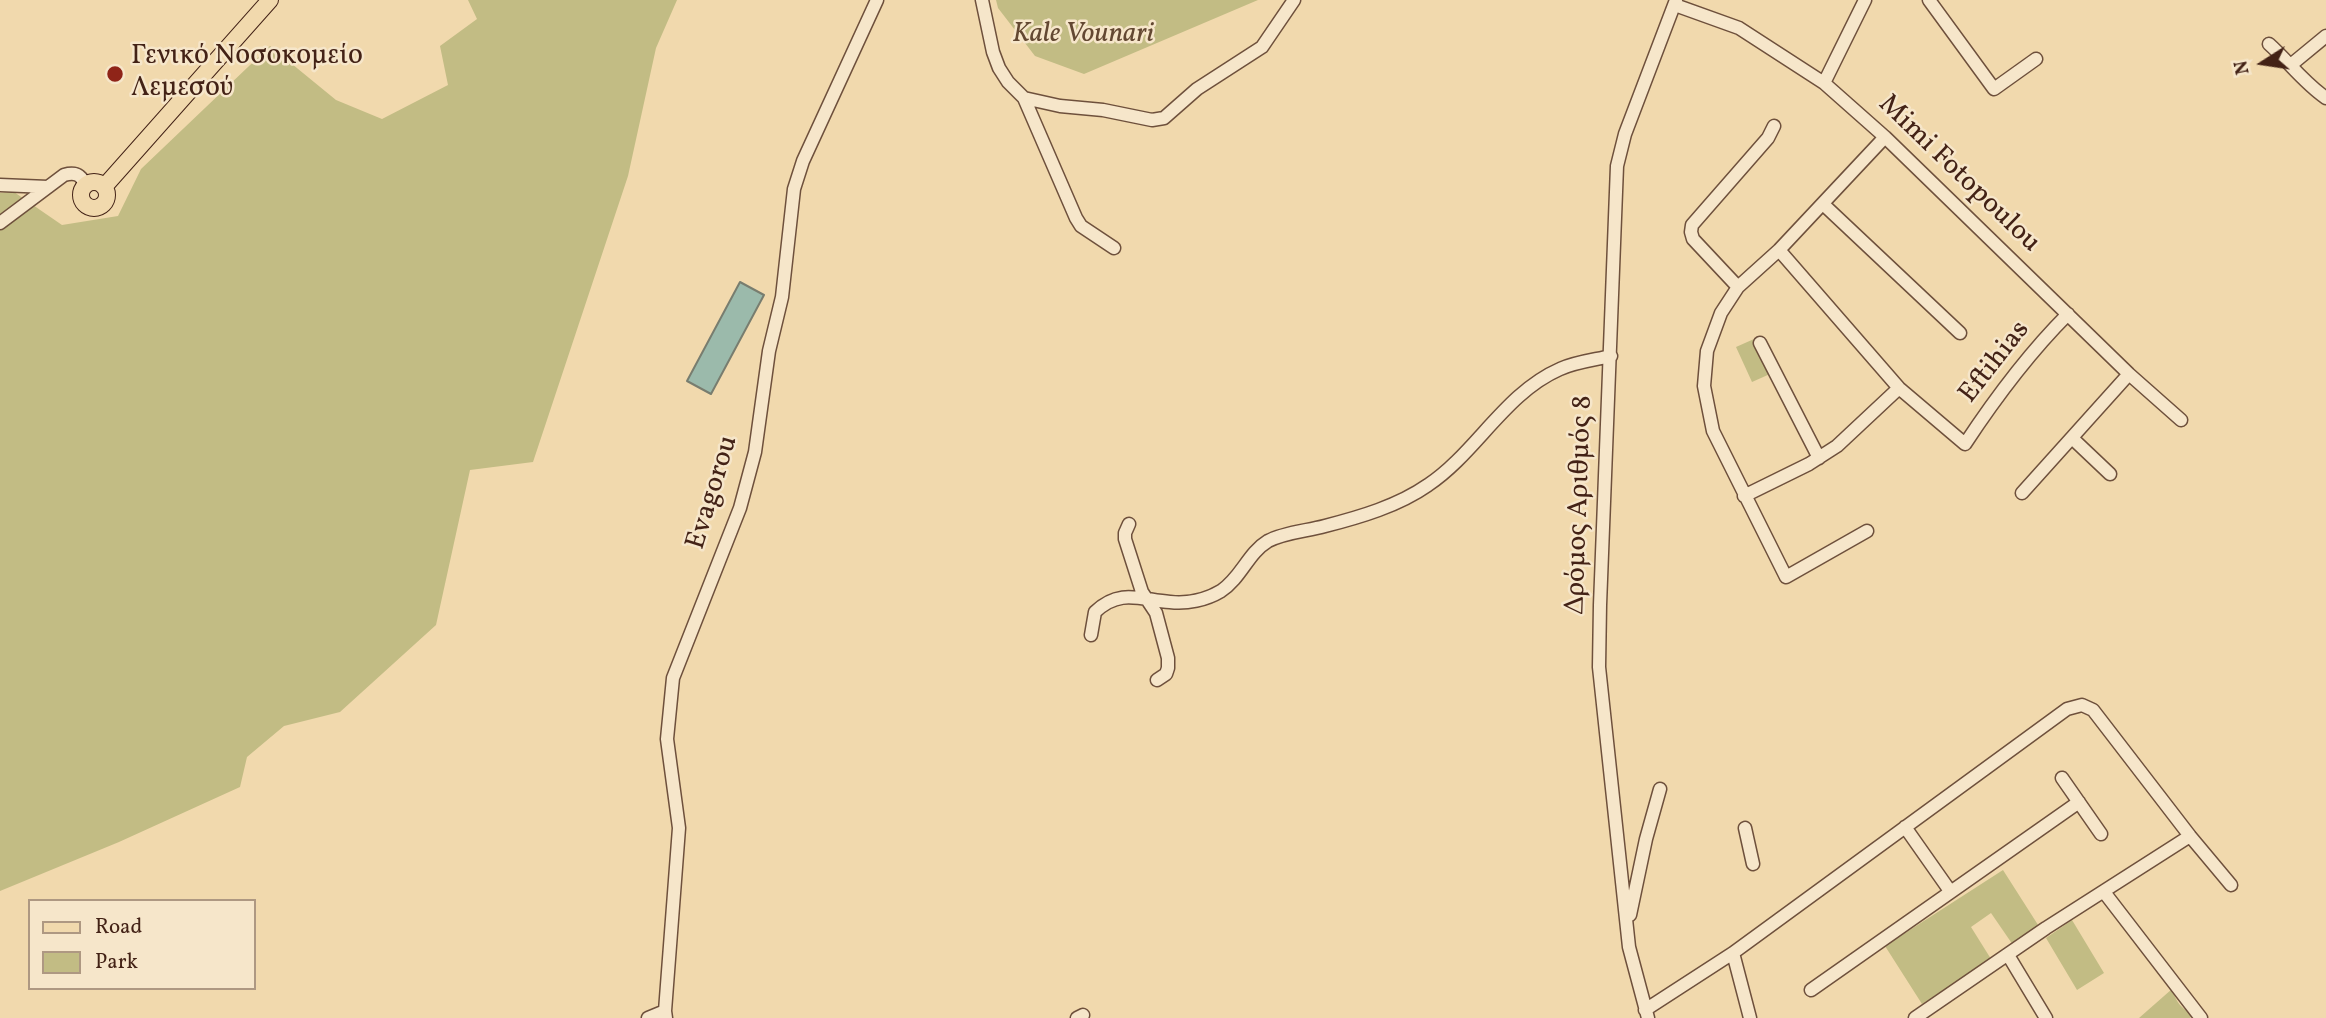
<!DOCTYPE html>
<meta charset="utf-8">
<style>
body{margin:0}
#map{position:relative;width:2326px;height:1018px;overflow:hidden;background:#f1d9ad;font-family:Vollkorn,serif}
canvas{display:block}
.legend{position:absolute;left:28px;top:899px;width:228px;height:91px;box-sizing:border-box;background:#f6e6ca;border:2px solid #ae9882;margin:0;padding:9px 12px;list-style:none;font-size:21px;color:#432216}
.legend li{display:flex;align-items:center;gap:14px;height:35px}
.legend b{width:35px;border:2px solid #ae9882}
.north{position:absolute;left:2228px;top:28px;width:70px;height:70px;-webkit-text-stroke:5px #f6e6ca;paint-order:stroke;rotate:258deg;font-size:19px;font-weight:700;line-height:28px;text-align:center;color:#432216}
.north::after{content:'';display:block;margin:auto;width:24px;height:32px;background:#432216;clip-path:polygon(50% 0,100% 100%,50% 72%,0 100%)}
</style>
<div id="map">
<canvas width="2326" height="1018"></canvas>
<ul class="legend">
<li><b style="height:9px;background:#f1d9ad"></b>Road</li>
<li><b style="height:19px;background:#c2bc84"></b>Park</li>
</ul>
<div class="north">N</div>
</div>
<script>
const ctx = document.querySelector('canvas').getContext('2d');
ctx.lineJoin = 'round';
function fillPath(path, color) {
  ctx.fillStyle = color;
  ctx.fill(path, 'evenodd');
}
function strokePath(path, color, width, dash) {
  ctx.strokeStyle = color;
  ctx.lineWidth = width;
  ctx.lineCap = dash ? 'butt' : 'round';
  ctx.setLineDash(dash || []);
  ctx.stroke(path);
}
function drawText(font, color, halo, rows, align = 'center') {
  ctx.font = font + ' Vollkorn,serif';
  ctx.lineWidth = 5;
  ctx.setLineDash([]);
  ctx.textBaseline = 'middle';
  ctx.strokeStyle = halo;
  ctx.fillStyle = color;
  for (const [text, x, y, turn = 0] of rows) {
    ctx.save();
    ctx.translate(x, y);
    ctx.rotate((+turn || 0) * Math.PI / 180);
    ctx.textAlign = isNaN(turn) ? turn : align;
    if (halo) ctx.strokeText(text, 0, 0);
    ctx.fillText(text, 0, 0);
    ctx.restore();
  }
}
fillPath(new Path2D(`
 M468 0H677L656 48 628 176 533 462 470 470 436 625 340 712 284 726 247 757 240 787 119 842 0 891V193L14 192 62 225 118 216 141 169 270 46 336 100 382 119 448 85 440 46 477 19Z
 M996 0H1258L1084 74 1035 56 998 8Z
 M1754 339 1770 374 1752 382 1736 347Z
 M2003 870 2040 928 2013 945 1991 913 1971 927 1991 959 1922 1004 1885 946Z
 M2072 920 2104 973 2077 990 2046 938Z
 M2172 989C2177 1004 2181 1007 2193 1015L2190 1018H2139Z`), '#c2bc84');
const water = new Path2D(`
 M740 282 764 295 711 394 687 381Z`);
fillPath(water, '#9bbaab');
strokePath(water, '#787d6f', 2);
const minor = new Path2D(`
 M982 0 993 52 999 68 1008 82 1024 98 1076 218 1081 226 1114 248
 M1929 0 1994 89 2036 59
 M1675 5 1739 28 1824 83 1885 137 2129 374 2181 420
 M2269 44C2288 61 2304 83 2326 98
 M2292 64 2326 36
 M1824 83 1865 0
 M1024 98 1060 106 1103 110 1152 120 1164 118 1197 89 1262 47 1294 0
 M0 185 48 187
 M1823 204 1960 333
 M0 223 64 175C75 172 81 174 85 185
 M1779 250 1899 388 1965 444C1996 397 2028 354 2068 314
 M1738 287 1693 239 1691 232 1692 225 1768 138 1774 126
 M1760 343 1819 458
 M2072 438 2110 474
 M2022 493 2129 374
 M1744 496 1809 464 1837 446 1899 388
 M1129 524 1125 533V539L1142 592 1156 613 1168 658V668L1166 674 1157 680
 M1867 531 1786 577 1713 431 1704 386 1707 351 1721 313 1738 287 1779 250 1885 137
 M1091 635 1095 612C1120 588 1141 600 1170 602 1187 604 1206 600 1221 591 1241 578 1248 553 1268 541 1285 532 1307 531 1325 526 1360 517 1398 506 1428 485 1476 453 1505 393 1560 369 1575 362 1594 360 1611 356
 M2062 778 2101 834
 M1905 827 1950 891
 M1745 828 1753 864
 M2104 892 2201 1018
 M1630 915 1646 839 1660 789
 M1733 953 1750 1018
 M2008 955 2046 1018
 M1811 990 2079 802
 M1645 1010 1733 953 2067 709 2082 705 2093 710 2190 836 2231 885
 M648 1018 665 1011
 M666 1018 665 1011 679 828 667 739 673 678 740 508 755 452 769 351 782 297 794 189 803 161 877 0
 M1077 1018 1083 1015
 M1648 1018 1629 947 1599 667 1600 605 1617 166 1625 134 1676 0
 M1915 1018 2046 928 2190 836`);
const major = new Path2D(`
 M81 195a13 13 0 1 1 26 0a13 13 0 1 1-26 0Z
 M104 187 270 0`);
strokePath(minor, '#6e503c', 15);
strokePath(major, '#432216', 18);
strokePath(minor, '#f6e6ca', 12);
strokePath(major, '#f1d9ad', 16);
for (const [x, y, r, color] of [
 [115,74,9,"#8f2418"]
]) {
  const dot = new Path2D();
  dot.arc(x, y, r, 0, 2 * Math.PI);
  ctx.fillStyle = color;
  ctx.fill(dot);
  strokePath(dot, '#f6e6ca', 2.5);
}
drawText('italic 28px', '#634832', '#f6e6ca', [
 ["Kale Vounari",1083,36]
]);
drawText('28px', '#432216', '#f6e6ca', [
 ["Γενικό Νοσοκομείο",131,58],
 ["Λεμεσού",131,90]
], 'left');
drawText('28px', '#432216', '#f6e6ca', [
 ["Mimi Fotopoulou",1958,175,44],
 ["Eftihias",1996,363,-52],
 ["Evagorou",714,493,-73],
 ["Δρόμος Αριθμός 8",1581,505,-88]
]);
</script>
